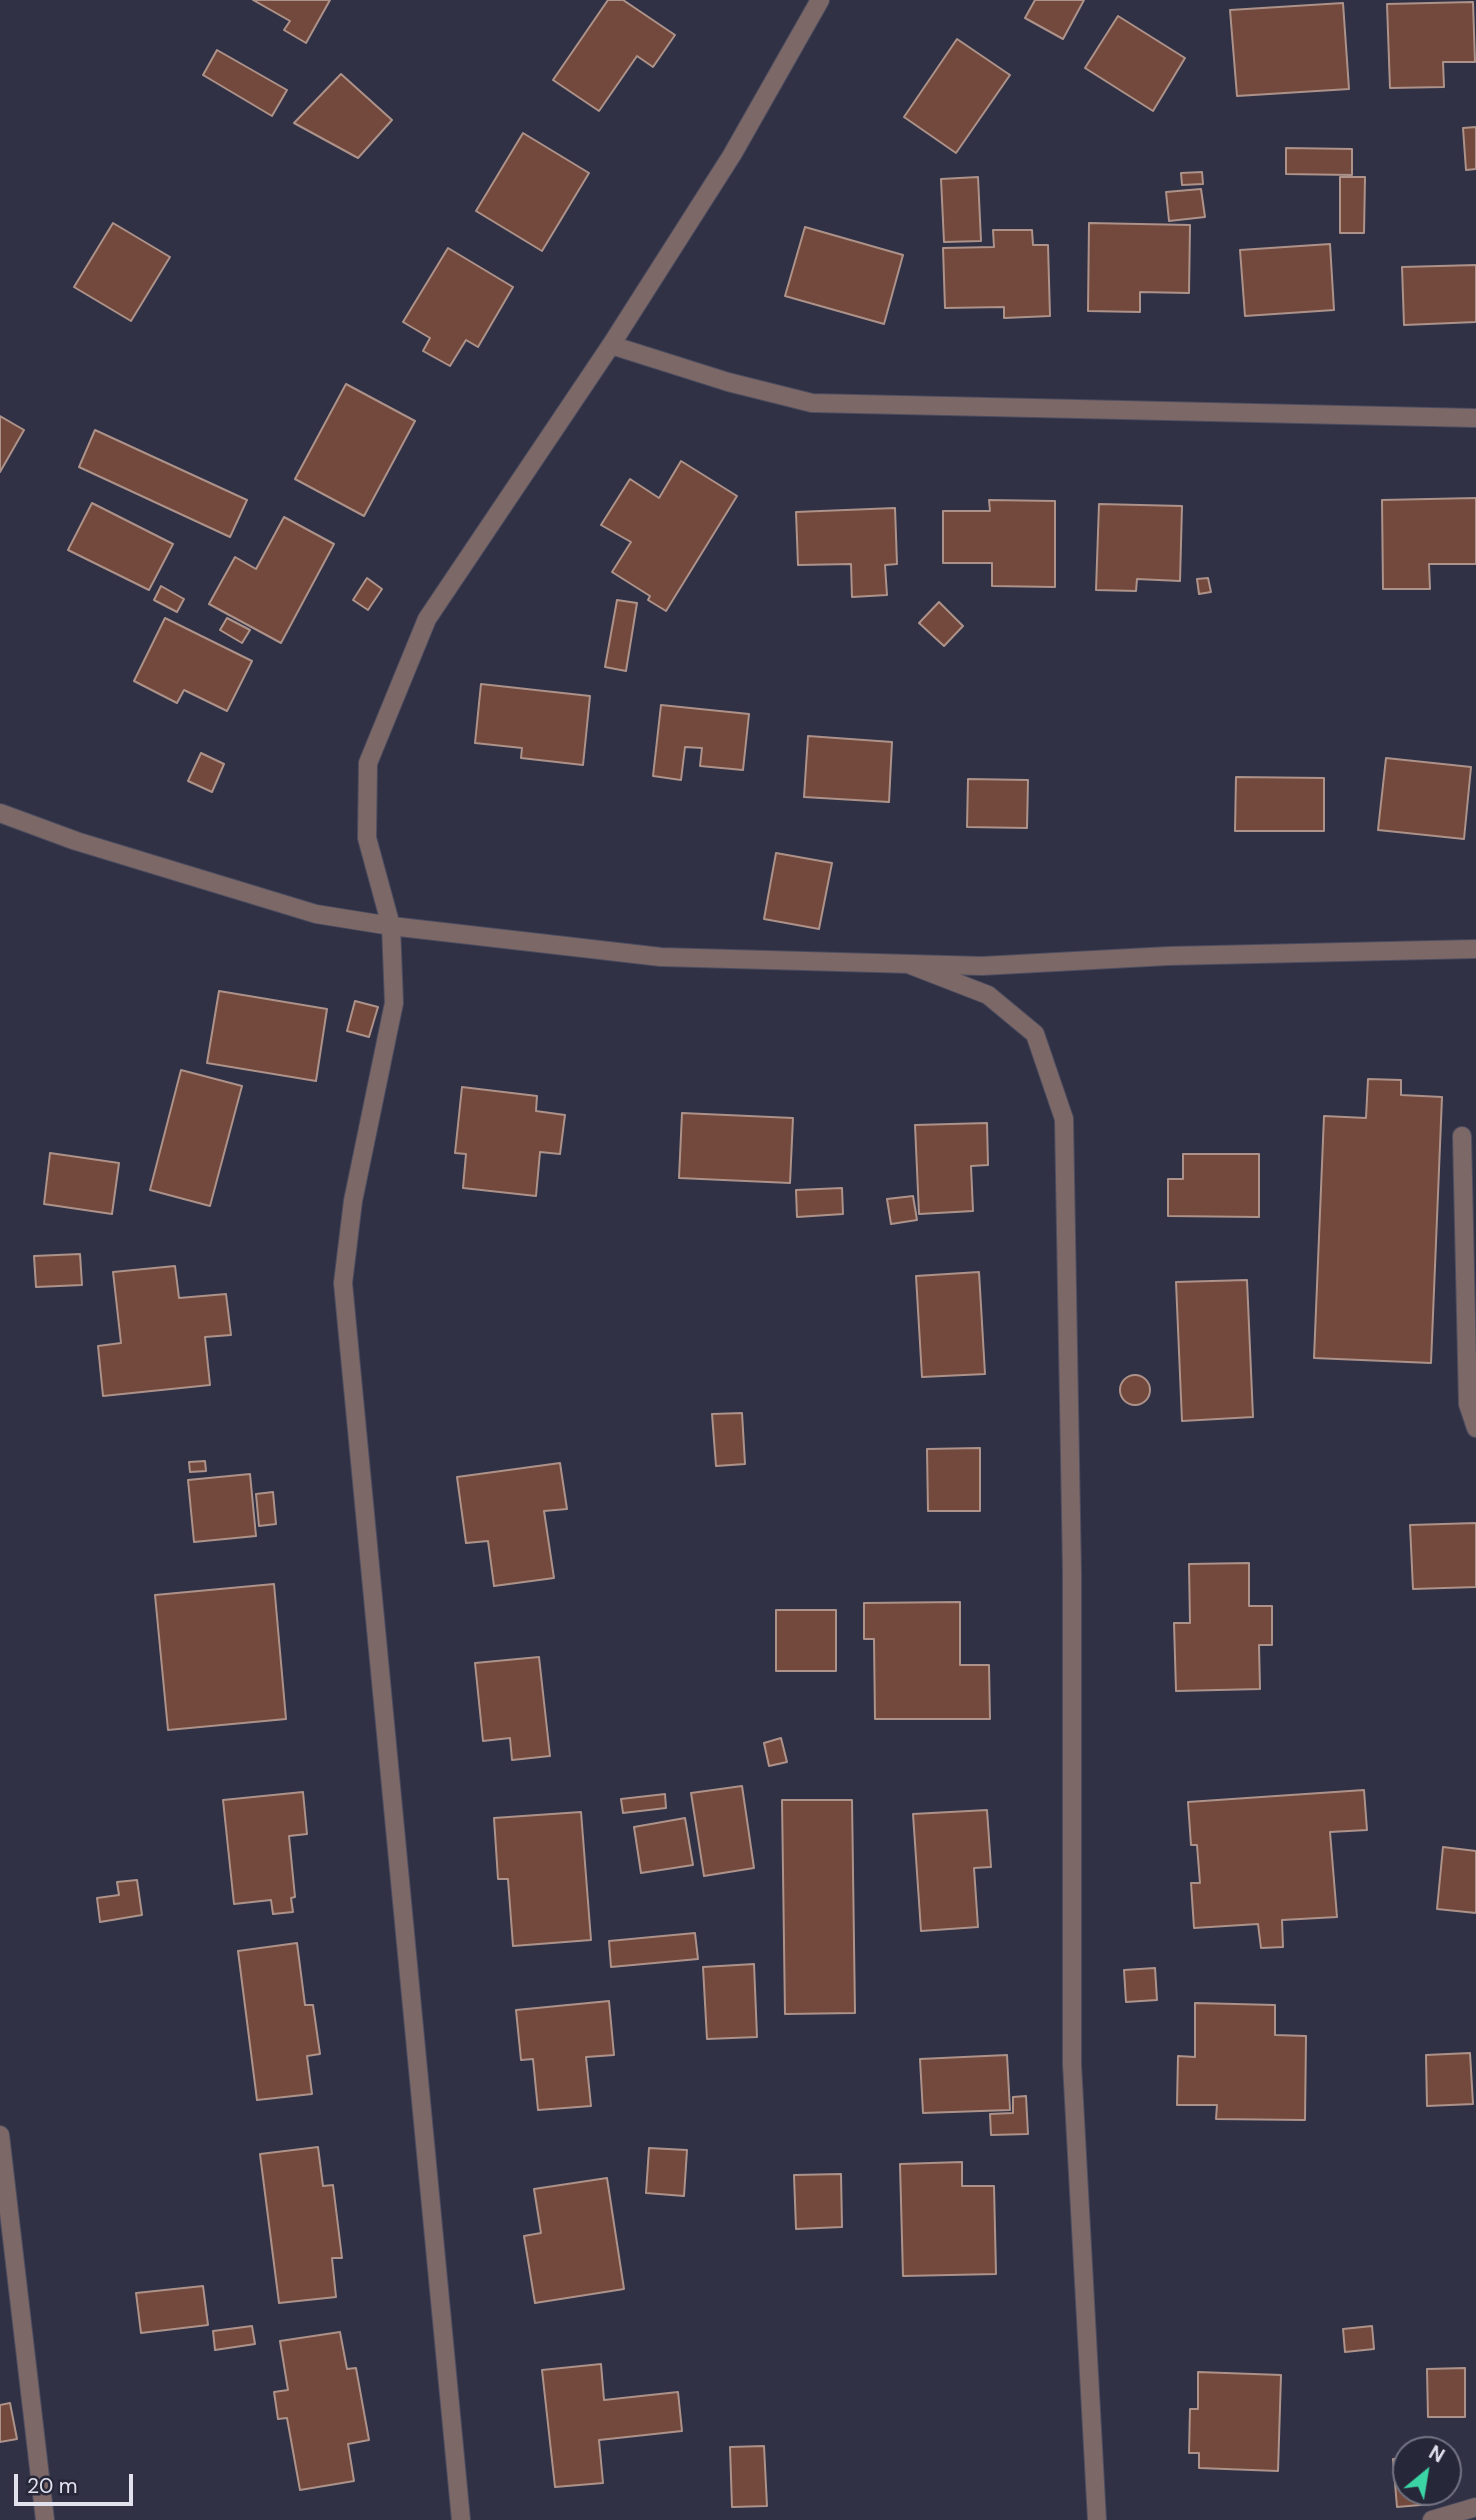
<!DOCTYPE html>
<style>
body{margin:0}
#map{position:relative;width:1476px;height:2520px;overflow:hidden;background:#313145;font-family:"DM Sans",sans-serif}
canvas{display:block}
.north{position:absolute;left:1392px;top:2436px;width:70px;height:70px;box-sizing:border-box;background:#27273a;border:2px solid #717282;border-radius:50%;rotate:30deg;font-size:19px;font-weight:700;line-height:28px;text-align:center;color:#e1e2ee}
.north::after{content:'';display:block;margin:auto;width:24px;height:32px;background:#3bd4a4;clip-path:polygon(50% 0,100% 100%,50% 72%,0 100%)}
.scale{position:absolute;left:14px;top:2474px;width:119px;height:32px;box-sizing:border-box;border:4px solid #e1e2ee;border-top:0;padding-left:9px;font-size:21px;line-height:24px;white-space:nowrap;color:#e1e2ee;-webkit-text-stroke:5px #27273a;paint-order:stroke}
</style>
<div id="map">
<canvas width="1476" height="2520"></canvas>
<div class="north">N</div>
<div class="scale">20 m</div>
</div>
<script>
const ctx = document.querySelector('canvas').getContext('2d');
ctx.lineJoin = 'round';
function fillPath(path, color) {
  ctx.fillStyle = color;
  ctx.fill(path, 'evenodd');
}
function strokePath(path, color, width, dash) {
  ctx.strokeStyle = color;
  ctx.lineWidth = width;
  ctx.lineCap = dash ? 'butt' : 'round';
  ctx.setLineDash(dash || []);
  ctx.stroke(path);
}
const building = new Path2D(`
 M253 0H330L306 43 284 30 290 21Z
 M608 0H623L675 35 653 67 637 56 599 111 553 80Z
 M1035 0H1084L1063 39 1025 18Z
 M1473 2 1475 62H1443L1444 87 1390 88 1387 4Z
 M1343 3 1349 89 1237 96 1230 10Z
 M1118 16 1185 58 1153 111 1085 68Z
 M957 39 1010 75 956 153 904 117Z
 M217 50 287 90 272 116 203 75Z
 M341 74 392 120 358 158 294 123Z
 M1476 127V169L1466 170 1463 128Z
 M523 133 589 173 542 251 476 211Z
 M1286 148 1352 149V175L1286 174Z
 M1202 172 1203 184 1182 185 1181 173Z
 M978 177 981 241 944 242 941 179Z
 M1340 177H1365L1364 233H1340Z
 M1201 189 1205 217 1169 221 1166 192Z
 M113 223 170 257 131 321 74 287Z
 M1089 223 1190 225 1189 293 1140 292V312L1088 311Z
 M805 227 903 255 884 324 785 296Z
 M993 230H1032L1033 245H1048L1050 316 1004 318V307L945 308 943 248 994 247Z
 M1330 244 1334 310 1245 316 1240 250Z
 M448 248 513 287 478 347 466 340 450 366 423 351 430 338 403 322Z
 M1476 265V322L1404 325 1402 267Z
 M346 384 415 421 364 516 295 479Z
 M0 416 24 430 0 472Z
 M95 430 247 500 230 537 79 467Z
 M681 461 737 496 666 611 648 600 650 596 612 572 631 542 601 525 630 479 659 498Z
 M1476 498V564H1429L1430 589H1383L1382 500Z
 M989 500 1055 501V587L992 586V563H943V511H990Z
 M92 503 173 544 149 590 68 550Z
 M1099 504 1182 506 1180 581 1137 579 1136 591 1096 590Z
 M895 508 897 564 885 565 887 595 852 597 851 564 798 565 796 512Z
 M284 517 334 544 281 643 209 604 235 557 256 569Z
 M367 578 382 589 368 610 353 600Z
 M1208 578 1211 592 1199 594 1197 579Z
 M161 586 184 599 177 612 154 600Z
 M617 600 637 603 626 671 605 667Z
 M939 602 963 626 944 646 919 623Z
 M165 618 252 661 227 711 184 690 177 703 134 681Z
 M227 618 250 630 242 643 220 630Z
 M481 684 590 696 583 765 521 758 522 748 475 743Z
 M661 705 749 714 743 770 700 766 702 748 685 747 681 780 653 776Z
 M808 736 892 742 889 802 804 797Z
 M201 753 224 764 212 792 188 781Z
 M1386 758 1471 767 1464 839 1378 830Z
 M1236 777 1324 778V831H1235Z
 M968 779 1028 780 1027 828 967 827Z
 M776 853 832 863 819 929 764 919Z
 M219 991 327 1009 316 1081 207 1063Z
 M355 1001 378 1007 369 1037 347 1031Z
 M181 1070 242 1086 210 1206 150 1190Z
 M1368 1079 1401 1080V1095L1442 1097 1431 1363 1314 1358 1324 1116 1366 1118Z
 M462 1087 537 1096 536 1111 565 1115 560 1154 540 1152 536 1196 463 1188 466 1154 455 1153Z
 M682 1113 793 1118 790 1183 679 1178Z
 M987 1123 988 1165 971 1166 973 1211 919 1214 915 1125Z
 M50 1153 119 1163 112 1214 44 1204Z
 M1183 1154H1259V1217L1168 1216V1179H1183Z
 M842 1188 843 1214 797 1217 796 1190Z
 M913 1196 917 1220 891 1224 887 1199Z
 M80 1254 82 1285 36 1287 34 1256Z
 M175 1266 179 1298 226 1294 231 1335 205 1337 210 1385 103 1396 98 1346 121 1343 113 1272Z
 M979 1272 985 1374 922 1377 916 1276Z
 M1247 1280 1253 1417 1182 1421 1176 1282Z
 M1120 1390a15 15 0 1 1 30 0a15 15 0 1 1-30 0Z
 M742 1413 745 1464 716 1466 712 1414Z
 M980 1448V1511H928L927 1449Z
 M205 1461 206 1471 190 1472 189 1462Z
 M560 1463 567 1509 544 1511 554 1578 494 1586 488 1541 466 1543 457 1477Z
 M250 1474 256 1536 194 1542 188 1480Z
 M273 1492 276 1524 259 1526 256 1494Z
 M1476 1523V1587L1413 1589 1410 1525Z
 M1249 1563V1606H1272V1645H1259L1260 1689 1176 1691 1174 1623H1190L1189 1564Z
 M274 1584 286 1719 168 1730 155 1595Z
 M960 1602V1665H989L990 1719H875L874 1639H864V1603Z
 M776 1610H836V1671H776Z
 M539 1657 550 1756 512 1760 510 1738 483 1741 475 1663Z
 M781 1738 787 1762 769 1766 764 1743Z
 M742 1786 754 1868 704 1876 691 1793Z
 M1364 1790 1367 1830 1330 1832 1337 1917 1282 1920 1283 1947 1261 1948 1258 1924 1194 1928 1191 1883H1200L1197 1845H1191L1188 1802Z
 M303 1792 307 1834 289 1836 295 1897 291 1898 293 1912 273 1914 271 1900 234 1904 223 1800Z
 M665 1794 666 1808 623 1813 621 1799Z
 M782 1800H852L855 2013 785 2014Z
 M987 1810 991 1867 974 1868 978 1927 921 1931 913 1814Z
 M581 1812 591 1940 513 1946 508 1879H498L494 1818Z
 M685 1818 693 1865 641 1873 634 1827Z
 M1443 1847 1476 1851V1913L1437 1909Z
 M137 1880 142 1915 100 1922 97 1898 119 1895 117 1882Z
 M695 1933 698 1959 611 1967 609 1941Z
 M297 1943 305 2005H313L320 2054 307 2056 312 2094 257 2100 238 1951Z
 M754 1964 757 2037 707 2039 703 1967Z
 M1155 1968 1157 2000 1126 2002 1124 1970Z
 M609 2001 614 2055 586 2057 591 2106 538 2110 533 2059 521 2060 516 2010Z
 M1195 2003 1275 2005V2035L1306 2036 1305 2120 1216 2119 1217 2105H1177L1178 2056 1195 2057Z
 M1470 2053 1473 2104 1427 2106 1426 2055Z
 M1007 2055 1010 2110 923 2113 920 2059Z
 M1026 2096 1028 2134 991 2135 990 2114 1013 2113V2097Z
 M318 2147 323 2186 333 2185 342 2258H332L336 2297 279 2303 260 2154Z
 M649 2148 687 2150 684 2196 646 2193Z
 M962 2162V2186H994L996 2274 903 2276 900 2164Z
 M841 2174 842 2227 796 2229 794 2175Z
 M607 2178 624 2289 535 2303 524 2236 541 2233 534 2189Z
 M203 2286 208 2325 141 2333 136 2293Z
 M252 2326 255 2344 215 2350 213 2331Z
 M1372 2326 1374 2349 1345 2352 1343 2329Z
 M340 2332 347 2369 356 2368 369 2440 348 2444 354 2481 300 2490 287 2418 278 2419 274 2392 288 2390 280 2341Z
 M601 2364 604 2400 678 2392 682 2431 599 2440 603 2483 555 2487 542 2370Z
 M1465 2368V2417H1428L1427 2369Z
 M1198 2372 1281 2375 1278 2471 1199 2468V2453H1189L1190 2409H1198Z
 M10 2403 17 2439 0 2442V2405Z
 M764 2446 767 2506 732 2507 730 2447Z
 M1406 2458V2492H1431L1432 2504 1397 2507 1393 2459Z`);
fillPath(building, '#72493c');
strokePath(building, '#ad928a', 2);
const lane = new Path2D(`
 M1462 1136 1468 1404 1476 1428`);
const street = new Path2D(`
 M611 345 728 382 812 403 1476 418
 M0 813 76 841 316 914 391 926 661 957 982 966 1168 956 1476 949
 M908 964 988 995 1035 1034 1064 1119 1072 1573V2064L1097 2520
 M0 2135 45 2520
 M461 2520 343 1283 353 1201 394 1003 391 926 367 838 368 763 427 619 611 345 732 155 820 0
 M1432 2520 1476 2507`);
strokePath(lane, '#4d4d60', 20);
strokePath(street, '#4d4d60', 20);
strokePath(lane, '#7d6868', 18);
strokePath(street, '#7d6868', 18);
</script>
